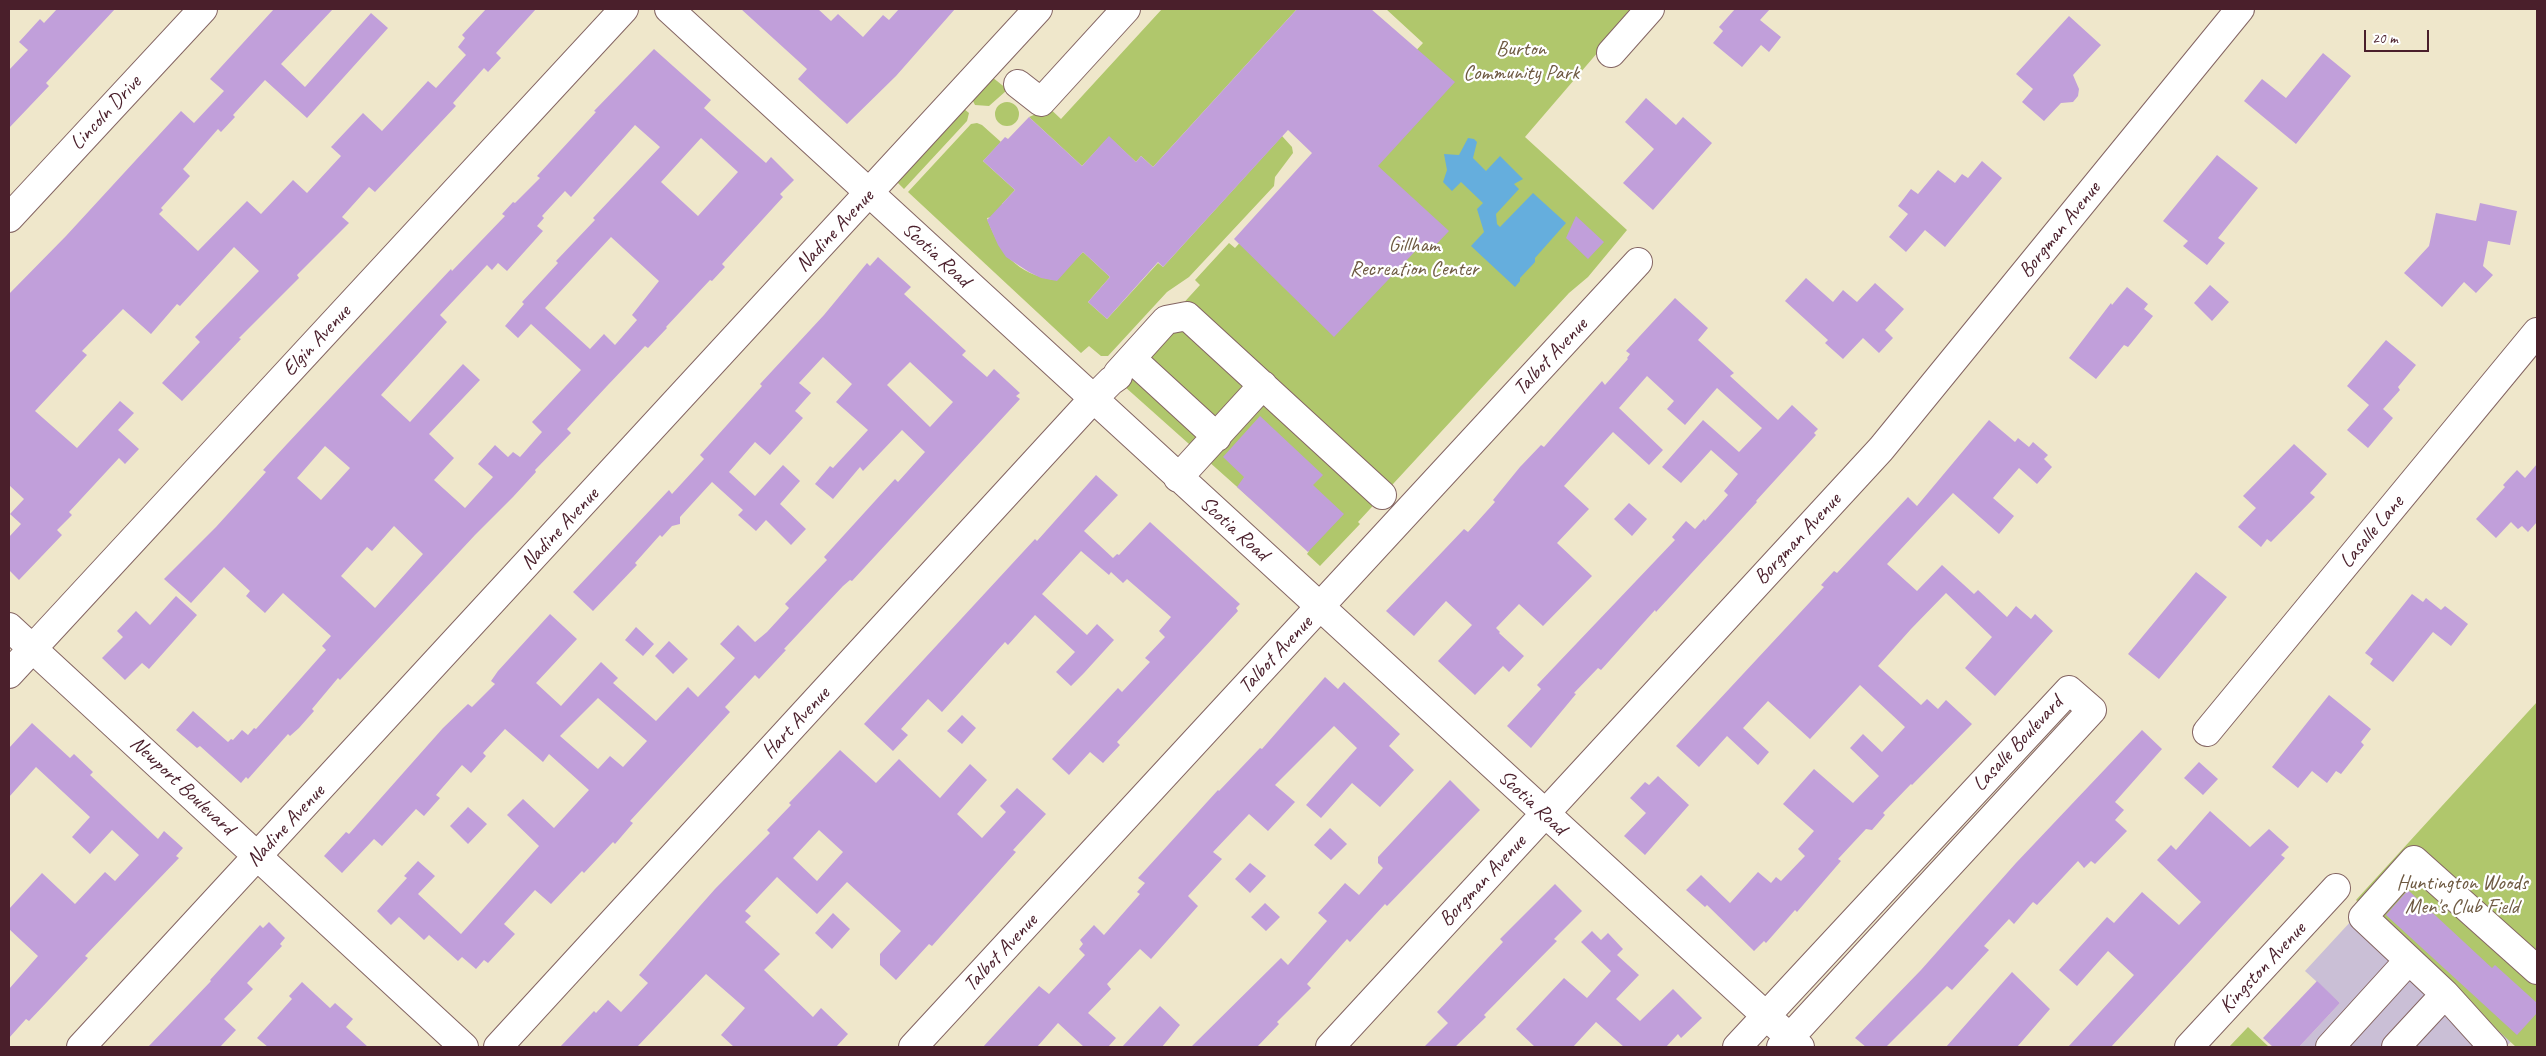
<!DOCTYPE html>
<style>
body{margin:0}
#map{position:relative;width:2546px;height:1056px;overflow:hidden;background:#efe7cb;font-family:Caveat,sans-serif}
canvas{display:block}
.frame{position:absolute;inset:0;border:10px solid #4a1f2b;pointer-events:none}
.scale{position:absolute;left:2364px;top:30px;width:65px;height:22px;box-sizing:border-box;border:2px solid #4a1f2b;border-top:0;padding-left:6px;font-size:15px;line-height:18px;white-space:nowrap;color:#4a1f2b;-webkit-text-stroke:4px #fff;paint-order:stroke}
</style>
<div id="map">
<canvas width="2546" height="1056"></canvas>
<div class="frame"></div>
<div class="scale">20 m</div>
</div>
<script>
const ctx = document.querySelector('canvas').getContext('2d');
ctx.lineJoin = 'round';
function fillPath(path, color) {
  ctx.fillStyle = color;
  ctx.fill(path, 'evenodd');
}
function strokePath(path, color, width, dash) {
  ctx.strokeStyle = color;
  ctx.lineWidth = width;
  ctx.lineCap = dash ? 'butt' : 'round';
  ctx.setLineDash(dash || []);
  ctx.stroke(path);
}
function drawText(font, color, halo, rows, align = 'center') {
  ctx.font = font + ' Caveat,sans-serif';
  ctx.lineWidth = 4.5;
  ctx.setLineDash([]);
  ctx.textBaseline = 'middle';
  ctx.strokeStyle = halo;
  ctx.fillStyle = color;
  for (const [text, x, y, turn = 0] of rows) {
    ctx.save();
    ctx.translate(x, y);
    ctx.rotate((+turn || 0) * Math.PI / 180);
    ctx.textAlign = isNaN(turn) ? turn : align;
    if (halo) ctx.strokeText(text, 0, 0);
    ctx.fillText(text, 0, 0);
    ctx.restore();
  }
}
fillPath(new Path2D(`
 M2364 907 2517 1035 2506 1047H2299L2340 1003 2305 971Z`), '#cabfd6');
fillPath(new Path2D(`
 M1162 9H1297L1153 167 1141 156 1136 162 1109 137 1082 166 1029 117 1036 114 1045 104 1061 119Z
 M1386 9H1635L1525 137 1627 230 1588 277 1569 293 1358 522 1360 524 1320 566 1307 554 1309 551 1115 378 1200 285 1195 280 1229 243 1235 248 1423 43Z
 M992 77 1007 89 1006 91 989 106 975 105 972 99Z
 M995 114a12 12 0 1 1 24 0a12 12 0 1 1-24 0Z
 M964 109 969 113 967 121 904 189 897 182Z
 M977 123 982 125 1001 142 983 161 1015 190 1002 204 1006 214 987 218C1000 253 1016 274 1055 280L1083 252 1110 277 1088 302 1107 319 1158 263 1163 267 1282 136 1292 147 1293 153 1275 177 1274 186 1189 277 1167 292 1108 356H1101L1089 346 1081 353 908 192 971 124Z
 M2537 702V1047H2516L2356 900Z
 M2248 1027 2269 1047H2229Z`), '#b0c76c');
fillPath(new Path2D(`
 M1468 138 1474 139 1477 142 1473 158 1486 171 1500 156 1523 179 1514 184 1519 189 1496 214 1497 224 1500 227 1533 193 1566 223 1535 258V262L1520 278V281L1515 287 1471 246 1484 232 1477 209 1483 203 1461 182 1452 191 1443 182 1447 170 1444 154 1459 155Z`), '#65aedd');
fillPath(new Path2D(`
 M57 9H115L46 83 49 86 9 128V70L28 50 19 42 40 19 44 23Z
 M274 9H333L281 64 305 87 371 13 388 28 307 118 265 80 233 115 235 117 221 132 218 129 183 169 190 176 161 208 163 210 159 214 198 251 247 201 261 214 293 180 307 193 341 156 331 147 363 113 382 131 428 81 436 88 466 55 458 47 465 38 462 35 486 9H536L496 53 501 58 488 72 484 68 453 103 456 106 375 192 369 187 342 217 349 223 297 275 299 278 239 338 241 339 182 401 162 383 200 342 195 337 259 271 234 247 180 306 177 304 151 334 123 309 82 351 87 355 35 411 77 448 120 401 134 413 118 430 139 449 125 464 119 458 69 512 72 515 57 530 62 535 19 580 9 570V537L21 524 10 514 24 499 9 485V294L66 236 181 111 194 123 224 91 210 79Z
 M741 9H818L831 21 838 14 863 37 883 15 889 20 899 9H955L896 76 847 124 798 79 807 69Z
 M1297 9H1371L1455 82 1378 166 1449 231 1430 251 1423 243 1334 337 1234 239 1312 153 1288 130 1163 267 1158 262 1107 319 1088 302 1110 277 1083 252 1057 281 1041 278 1029 272 1006 257 998 245 987 220 1015 190 983 161 1005 137 1008 139 1029 117 1082 166 1109 136 1136 162 1141 156 1153 167Z
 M1735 9H1770L1760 20 1781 37 1769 52 1761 45 1742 67 1713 43 1723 31 1719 27Z
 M2069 16 2101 45 2073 75 2079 89 2078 96 2073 102 2061 103 2044 121 2022 102 2033 89 2016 74Z
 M654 49 711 100 704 108 766 163 771 157 794 180 780 194 783 197 722 264 725 267 712 281 710 280 666 327 667 328 648 348 645 346 607 386 567 429 571 433 535 470 536 472 513 497 475 535 340 680 338 678 312 709 314 711 299 728 290 736 288 734 248 779 246 777 241 783 200 746 197 748 176 730 193 711 228 742 231 739 233 740 242 730 248 735 254 728 256 729 326 650 322 646 331 636 283 593 265 613 246 596 250 591 224 567 191 603 164 579 216 527 266 472 263 470 287 444 451 269 452 271 505 216 502 214 513 202 515 203 540 178 537 176 596 112 594 111ZM635 125 660 147 593 218 595 220 556 261 558 263 522 302 524 304 505 326 518 338 531 324 581 370 532 422 542 432 520 457 513 452 508 457 495 445 478 464 493 477 465 508 434 480 454 458 429 434 480 380 463 364 410 422 381 395 447 322 440 315 487 265 492 270 498 263 507 271 543 231 537 226 544 218 542 216 565 191 571 197ZM701 138 738 172 698 216 661 182ZM611 237 659 281 632 315 637 320 615 345 604 334 590 349 545 308ZM325 446 350 468 321 500 297 478ZM394 526 423 554 375 608 341 576 367 547 372 551Z
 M2323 53 2351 76 2296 144 2244 101 2262 79 2286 98Z
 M1646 98 1676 125 1683 117 1712 143 1653 210 1623 183 1654 149 1625 122Z
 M2217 155 2258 188 2218 238 2225 243 2207 265 2183 246 2188 241 2163 221Z
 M1982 161 2002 178 1945 247 1925 230 1906 252 1889 237 1908 214 1898 206 1911 189 1918 194 1938 170 1955 183 1962 174 1968 178Z
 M2480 203 2517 211 2510 245 2488 241 2483 266 2493 275 2476 293 2464 282 2442 307 2404 273 2429 246 2436 213 2476 221Z
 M1576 216 1604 242 1588 259 1566 238Z
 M878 257 911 287 904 294 966 351 962 355 987 377 994 369 1020 393 1016 396 1020 399 852 581 850 580 843 586 784 649 786 650 759 679 755 675 725 707 730 712 630 821 633 823 615 844 613 842 584 873 582 871 551 904 535 890 504 924 515 934 488 963 484 960 476 969 462 957 458 961 429 935 424 940 399 917 391 925 377 911 407 878 404 876 418 861 435 876 418 894 461 934 539 846 507 815 523 799 554 828 589 790 549 754 543 762 505 729 483 753 486 756 471 773 462 765 436 795 440 798 424 816 416 809 382 846 374 839 342 873 324 856 346 832 349 834 443 728 468 704 472 707 495 684 491 681 498 671 550 614 577 639 536 683 561 706 601 662 618 678 613 683 656 721 688 687 698 697 735 658 720 644 738 625 755 642 767 632 789 608 785 604 827 560 824 557 895 479 898 482 925 452 902 430 863 471 860 467 833 499 815 484 830 466 833 468 868 430 836 402 852 384 823 357 799 383 811 393 795 411 803 418 770 455 755 442 729 472 755 496 783 465 800 481 780 504 806 529 791 545 766 520 756 531 738 515 743 510 712 482 680 517V524L672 526 662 537 660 535 635 563 637 565 593 611 573 592 669 490 672 494 704 459 700 455 762 386 760 384 824 315 867 263 870 266ZM910 362 953 402 930 427 887 385ZM598 698 647 741 623 767 610 756 598 769 560 736Z
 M1806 278 1833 302 1843 290 1857 302 1875 283 1904 309 1885 330 1893 338 1879 353 1863 338 1843 359 1825 343 1828 340 1785 301Z
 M2210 285 2229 302 2212 321 2194 303Z
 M2127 287 2148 304 2144 309 2153 316 2128 347 2124 345 2096 379 2069 358 2111 303 2112 305Z
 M1675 298 1708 328 1698 340 1734 373 1730 376 1778 420 1792 405 1818 429 1814 433 1816 435 1756 501 1757 502 1656 612 1655 610 1601 670 1598 668 1574 693 1576 694 1531 748 1507 726 1541 689 1537 685 1675 540 1672 537 1686 521 1695 529 1704 519 1705 521 1728 495 1724 491 1738 474 1711 450 1681 483 1662 467 1703 420 1739 452 1762 428 1717 388 1685 425 1667 409 1674 401 1647 376 1619 408 1663 450 1649 465 1613 432 1564 486 1589 509 1557 543 1592 576 1543 626 1519 604 1496 628 1500 632 1499 633 1524 656 1509 672 1503 666 1475 695 1438 661 1472 625 1446 601 1414 636 1386 611 1464 529 1468 532 1495 502 1493 500 1520 467 1541 445 1544 447 1602 381 1605 385 1628 359 1627 358 1630 354 1626 351Z
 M2386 340 2416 365 2398 387 2400 390 2383 409 2393 418 2368 448 2347 430 2369 405 2347 386Z
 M1260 416 1323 475 1313 485 1344 514 1308 552 1237 487 1244 477 1223 457Z
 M1989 420 2015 442 2018 438 2029 447 2033 442 2048 455 2044 459 2052 467 2037 484 2019 468 1993 498 2014 516 1999 534 1953 493 1887 564 1917 591 1942 565 1974 594 1978 590 2007 617 2016 606 2031 619 2035 614 2053 631 1995 696 1965 668 1992 637 1946 593 1911 629 1878 666 1921 705 1927 699 1938 709 1946 700 1972 724 1912 785 1911 784 1883 813 1885 815 1872 830 1866 829 1838 859 1841 861 1797 912 1795 910 1766 943 1764 941 1754 951 1707 905 1705 907 1686 890 1701 875 1730 903 1758 872 1771 883 1776 877 1781 881 1805 856 1798 849 1814 831 1783 804 1814 769 1853 803 1879 776 1850 748 1863 734 1882 752 1905 727 1860 685 1810 739 1768 701 1743 728 1769 752 1758 765 1727 736 1699 767 1676 746 1824 587 1821 585 1834 571 1837 573 1908 497 1917 506Z
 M2294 444 2327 474 2310 493 2315 497 2271 542 2267 539 2261 547 2238 527 2256 508 2243 496Z
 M2537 464V522L2528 532 2522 526 2518 529 2511 522 2496 538 2476 519 2505 487 2503 485 2517 470 2525 478Z
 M1096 475 1118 495 1084 531 1113 558 1117 554 1119 555 1150 522 1240 604 1236 608 1238 611 1117 742 1120 745 1103 763 1090 752 1069 775 1052 759 1118 688 1122 692 1150 662 1145 658 1165 637 1159 631 1171 617 1127 579 1123 583 1111 572 1109 575 1081 551 1042 594 1087 635 1097 624 1114 640 1084 673 1071 686 1056 672 1075 652 1035 615 1008 645 1005 642 942 712 928 699 901 729 908 735 893 751 864 724 1035 539 1037 541Z
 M1629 503 1647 519 1632 536 1614 519Z
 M2196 572 2227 597 2159 679 2128 654Z
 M2412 594 2423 602 2426 598 2441 610 2445 606 2468 624 2451 646 2433 632 2393 682 2370 664 2373 659 2365 653Z
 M176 596 197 615 149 669 142 663 125 680 102 658 123 637 117 631 136 611 150 625Z
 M636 627 654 644 643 656 625 640Z
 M669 641 688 659 673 674 655 656Z
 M1325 677 1338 689 1344 682 1400 734 1389 746 1414 770 1380 807 1352 783 1321 818 1306 805 1357 748 1334 726 1275 785 1295 802 1268 831 1249 814 1213 852 1222 859 1188 896 1198 906 1151 959 1140 949 1107 984 1111 989 1088 1013 1116 1038 1108 1047H1084L1058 1023 1037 1047H983L1039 986 1049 994 1085 955 1079 949 1083 944 1080 940 1094 925 1104 935 1140 894 1137 892 1145 883 1138 878 1218 790 1219 791 1260 748 1262 749Z
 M2329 695 2371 729 2361 742 2364 745 2341 774 2336 771 2327 783 2312 771 2298 788 2272 767Z
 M962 715 976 728 962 744 947 731Z
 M32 723 70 758 74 754 93 772 90 775 158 839 164 831 183 848 176 856 179 858 85 956 88 958 47 1002 29 1021 26 1019 9 1038V989L38 956 9 929V909L42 873 75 904 105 872 115 881 139 855 112 830 90 854 72 837 90 817 36 767 9 797V748Z
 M2142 730 2162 749 2115 802 2124 810 2115 820 2127 831 2095 864 2091 861 2084 868 2078 861 2037 905 2033 902 2014 924 2009 919 1984 946 1989 950 1952 990 1947 986 1886 1047H1866L1855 1038 1921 970 2016 863Z
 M840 750 876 783 899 759 940 798 970 764 987 780 957 814 982 838 1006 812 1000 806 1017 788 1046 814 1013 850 1016 852 982 890 932 946 929 944 896 980 880 965V954L901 931 847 882 817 914 777 877 745 911 751 916 745 922 780 954 764 970 813 1017 821 1008 848 1034 836 1047H734L721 1035 745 1008 706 974 637 1047H560L594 1011 596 1013 608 1000 621 1012 648 983 639 975 715 889 770 833 767 830 791 805 789 803ZM819 830 843 852 817 881 793 858Z
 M2199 762 2218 779 2203 795 2184 778Z
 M1658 776 1689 805 1645 855 1624 836 1646 813 1630 798 1645 782 1649 785Z
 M1450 780 1480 810 1387 906 1385 904 1350 942 1347 939 1307 984 1311 988 1277 1022 1279 1024 1257 1047H1191L1281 958 1288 965 1327 921 1318 913 1345 883 1359 895 1383 868 1378 863V857Z
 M468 807 487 824 468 844 450 826Z
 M2210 811 2250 847 2269 829 2289 847 2281 855 2285 858 2111 1047H2068L2134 975 2108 951 2077 986 2059 970 2107 917 2114 923 2142 892 2179 925 2201 902 2157 860 2171 845 2176 850Z
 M1330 828 1347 844 1331 860 1314 845Z
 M1250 863 1266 876 1250 893 1235 879Z
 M1555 884 1582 911 1554 939 1557 941 1484 1015 1486 1017 1455 1047H1424L1448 1023 1437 1012 1503 942 1500 939Z
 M2408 890 2492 968 2495 965 2537 1003V1013L2517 1035 2386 915Z
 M1265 903 1280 917 1266 931 1251 917Z
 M833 913 850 929 832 949 815 933Z
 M269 922 285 938 280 944 282 946 247 983 253 989 224 1019 236 1030 220 1047H148L211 981 210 980 260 925 263 928Z
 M1592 931 1601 940 1608 933 1623 949 1617 955 1639 975 1616 999 1640 1021 1673 989 1702 1018 1681 1038 1678 1034 1666 1047H1624L1596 1022 1573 1047H1535L1516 1029 1564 978 1587 998 1611 971 1581 942Z
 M2012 972 2050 1009 2017 1047H1946Z
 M2317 981 2340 1003 2299 1047H2273L2263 1038Z
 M302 982 330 1008 335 1003 353 1019 346 1027 368 1047H268L257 1038 292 999 289 996Z
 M1160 1006 1180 1025 1162 1047H1122Z`), '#c19fda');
const minor = new Path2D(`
 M669 9 1800 1047
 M1611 53 1650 9
 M1018 84 1041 102 1126 9
 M9 218 203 9
 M1132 359 1217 437
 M1178 478 1263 385
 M9 627 464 1047
 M9 674 624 9
 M2207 732 2537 332
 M81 1047 1038 9
 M498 1047 1093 399 1111 381 1118 376V373L1166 320 1187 316 1382 495
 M913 1047 1638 262
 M1330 1047 1881 449 2240 9
 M1737 1047 2069 690 2092 710 1781 1047
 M2189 1047 2336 888
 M2330 1047 2409 960
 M2396 1047 2445 994
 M2493 1047 2445 994 2363 917 2414 860 2537 970`);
strokePath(minor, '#846563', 30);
strokePath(minor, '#fff', 28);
drawText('21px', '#6e5a42', '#fff', [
 ["Burton",1521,49],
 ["Community Park",1521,73],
 ["Gillham",1414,245],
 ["Recreation Center",1414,269],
 ["Huntington Woods",2462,883],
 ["Men's Club Field",2462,907]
]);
drawText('21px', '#4a1f2b', '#fff', [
 ["Lincoln Drive",106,113,-47],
 ["Borgman Avenue",2060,230,-51],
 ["Nadine Avenue",835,231,-47],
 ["Scotia Road",936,255,43],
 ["Elgin Avenue",317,341,-47],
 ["Talbot Avenue",1551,357,-47],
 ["Nadine Avenue",560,529,-47],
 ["Scotia Road",1234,529,42],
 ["Lasalle Lane",2372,532,-50],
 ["Borgman Avenue",1798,539,-47],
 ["Talbot Avenue",1276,655,-47],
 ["Hart Avenue",796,723,-47],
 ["Lasalle Boulevard",2018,744,-47],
 ["Newport Boulevard",182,786,43],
 ["Scotia Road",1532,803,43],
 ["Nadine Avenue",286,826,-47],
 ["Borgman Avenue",1483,881,-47],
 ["Talbot Avenue",1001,953,-47],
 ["Kingston Avenue",2263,968,-47]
]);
</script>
